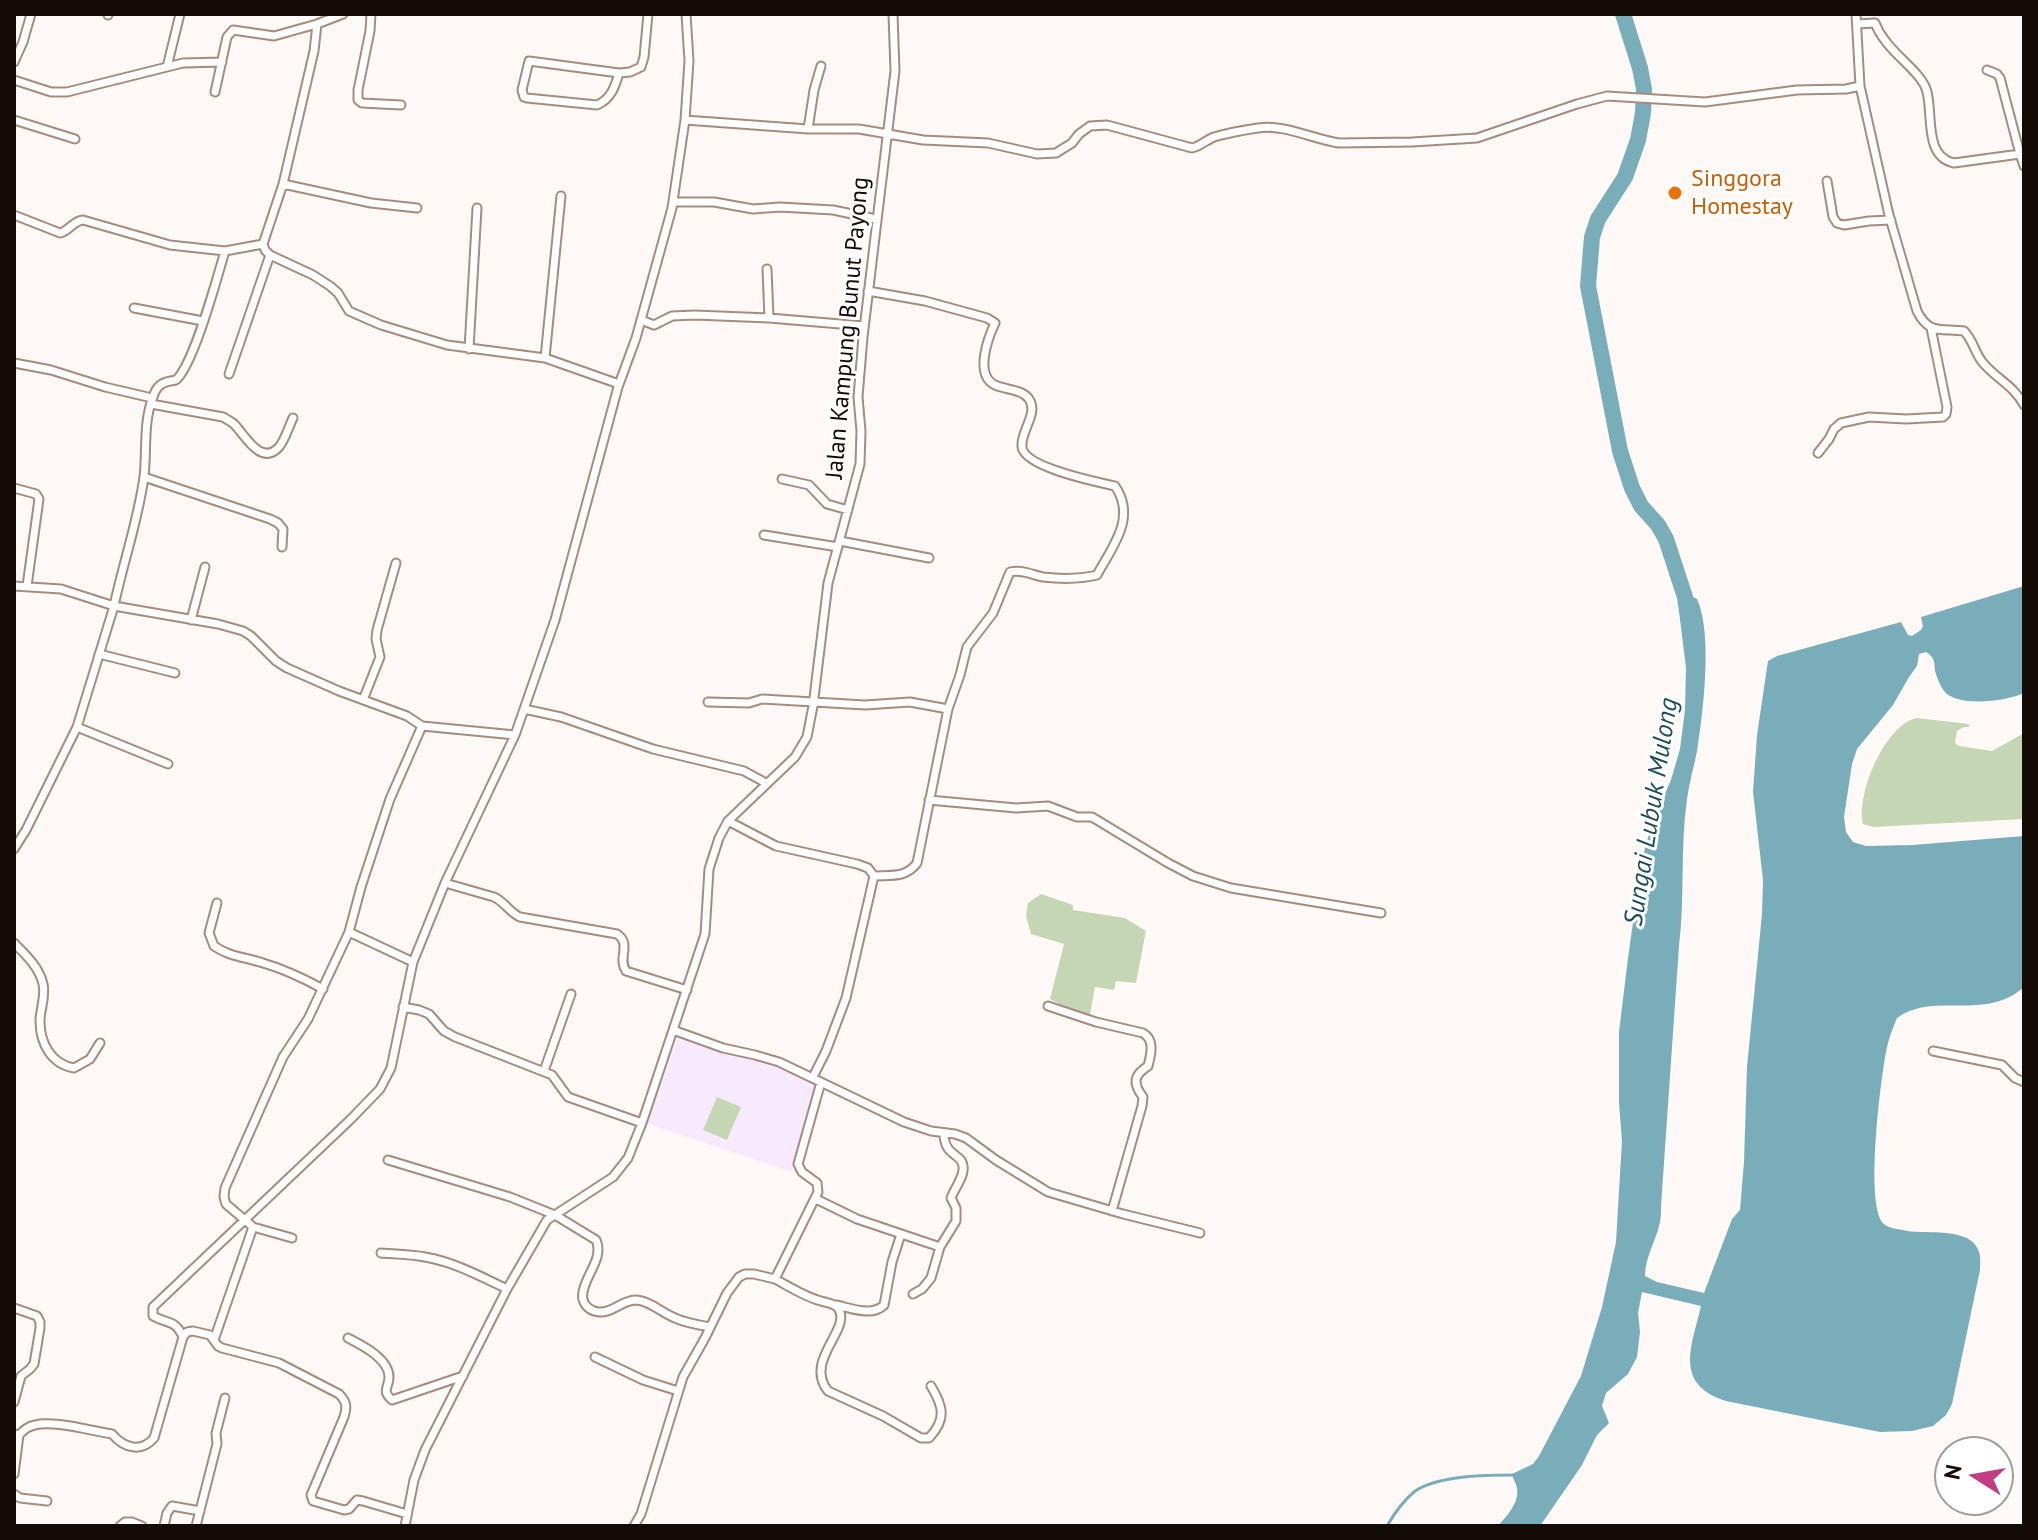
<!DOCTYPE html>
<style>
body{margin:0}
#map{position:relative;width:2038px;height:1540px;overflow:hidden;background:#fef9f6;font-family:"PT Sans",sans-serif}
canvas{display:block}
.frame{position:absolute;inset:0;border:16px solid #140b07;pointer-events:none}
.north{position:absolute;left:1934px;top:1436px;width:80px;height:80px;box-sizing:border-box;background:#fff;border:2px solid #a19d9c;border-radius:50%;rotate:281deg;font-size:22px;font-weight:700;line-height:32px;text-align:center;color:#140b07}
.north::after{content:'';display:block;margin:auto;width:28px;height:36px;background:#c23d82;clip-path:polygon(50% 0,100% 100%,50% 72%,0 100%)}
</style>
<div id="map">
<canvas width="2038" height="1540"></canvas>
<div class="frame"></div>
<div class="north">N</div>
</div>
<script>
const ctx = document.querySelector('canvas').getContext('2d');
ctx.lineJoin = 'round';
function fillPath(path, color) {
  ctx.fillStyle = color;
  ctx.fill(path, 'evenodd');
}
function strokePath(path, color, width, dash) {
  ctx.strokeStyle = color;
  ctx.lineWidth = width;
  ctx.lineCap = dash ? 'butt' : 'round';
  ctx.setLineDash(dash || []);
  ctx.stroke(path);
}
function drawText(font, color, halo, rows, align = 'center') {
  ctx.font = font + ' "PT Sans",sans-serif';
  ctx.lineWidth = 6;
  ctx.setLineDash([]);
  ctx.textBaseline = 'middle';
  ctx.strokeStyle = halo;
  ctx.fillStyle = color;
  for (const [text, x, y, turn = 0] of rows) {
    ctx.save();
    ctx.translate(x, y);
    ctx.rotate((+turn || 0) * Math.PI / 180);
    ctx.textAlign = isNaN(turn) ? turn : align;
    if (halo) ctx.strokeText(text, 0, 0);
    ctx.fillText(text, 0, 0);
    ctx.restore();
  }
}
fillPath(new Path2D(`
 M682 1036 720 1052 766 1063 814 1084 817 1091 804 1124 799 1151 791 1172 647 1124 678 1037Z`), '#f7eaff');
fillPath(new Path2D(`
 M1917 718 1969 724V727H1964L1957 731 1955 743 1959 746 1992 751 2024 733V819L1873 827 1863 824C1856 794 1885 724 1917 718Z
 M1041 894 1073 905V910L1125 918 1146 931 1136 983 1116 981 1114 990 1095 987 1090 1015C1076 1016 1063 1005 1050 999L1064 944 1031 934 1026 916 1028 903Z
 M717 1097 741 1107 727 1140 703 1130Z`), '#c5d6b4');
fillPath(new Path2D(`
 M2024 586V693C2007 701 1958 708 1944 691 1941 687 1937 678 1936 674 1933 663 1937 659 1926 652L1919 654 1917 666 1909 677 1893 705 1857 749 1852 764 1844 817 1846 832 1853 842 1866 846 1912 845 2024 836V987C1985 1022 1933 991 1897 1018 1893 1028 1889 1037 1887 1047 1881 1074 1864 1208 1884 1224 1890 1229 1900 1229 1907 1231 1928 1234 1972 1227 1979 1252 1981 1258 1980 1265 1980 1270L1952 1404 1946 1415 1933 1426 1912 1431 1880 1432 1726 1401C1673 1384 1692 1346 1701 1306L1642 1292 1638 1313 1640 1332 1637 1357 1628 1374 1606 1393 1602 1406 1609 1423 1597 1435 1582 1465 1540 1526H1498C1506 1517 1520 1502 1517 1488 1516 1483 1513 1479 1512 1474L1533 1464 1539 1456 1581 1376 1602 1307 1616 1242 1622 1141 1619 1103V1032L1628 958 1642 859 1652 823 1671 780 1680 749 1685 710 1686 668 1680 619 1682 600 1689 595 1697 599C1713 634 1703 713 1697 751 1694 767 1689 783 1687 799 1680 848 1685 898 1679 946L1661 1206C1661 1212 1661 1220 1659 1226 1655 1243 1645 1257 1645 1276L1657 1282 1704 1293 1732 1219 1740 1210 1744 1162 1747 1067 1762 914 1763 880 1753 792 1757 735 1768 661 1777 656 1901 622 1908 635 1912 636 1921 630 1923 626 1921 617Z`), '#79adba');
strokePath(new Path2D(`
 M1387 1526C1394 1514 1404 1500 1415 1491 1440 1475 1487 1475 1516 1475`), '#79adba', 3);
strokePath(new Path2D(`
 M1623 14 1640 68 1644 89 1643 113 1638 140 1625 177 1598 219 1592 237 1588 286 1620 451 1632 488 1641 506 1658 525 1666 539 1685 597 1688 618`), '#79adba', 16);
const minor = new Path2D(`
 M371 14 370 31 358 90V100L362 103 401 105
 M1856 14 1860 86 1889 215 1917 311C1929 335 1941 328 1964 331 1974 341 1975 355 1984 364 1997 379 2015 387 2024 405
 M108 15V14
 M317 24 314 51 283 184 263 244 225 251C217 278 194 364 176 380 163 382 157 384 153 397 143 422 147 451 144 477 138 521 123 563 114 606L218 624 243 631 251 636 276 661 287 668 339 691 407 716 422 726 515 735
 M1857 24 1875 23C1877 28 1880 34 1884 39 1895 56 1923 74 1927 92 1933 115 1924 157 1954 163L2020 154 2024 166
 M14 62 23 42 31 14
 M167 67 180 14
 M1987 70 1997 74 2000 78 2020 154 2023 153
 M619 73C615 87 611 99 597 105L527 98 524 97 522 90 529 61 619 73 630 72 641 67 644 57 648 14
 M14 80 51 92H67L183 63 222 62
 M215 92 227 37 233 30 274 36 317 24 343 14
 M14 120 75 139
 M685 120 808 129H859L923 140 988 143 1037 154 1056 153 1072 143 1079 134 1090 126 1107 125 1192 148C1201 146 1206 140 1214 137 1228 133 1244 130 1258 128 1285 124 1312 139 1339 143L1412 142 1477 138 1577 104 1607 96 1705 102 1797 90 1846 89 1860 86
 M808 129 814 90 821 66
 M1827 181 1833 217 1837 223 1844 225 1869 221 1891 220
 M283 184 371 203 417 208
 M673 202H714L753 209 780 207 833 210 876 219
 M14 215 60 233C69 231 73 221 83 220L170 245 225 251
 M263 244 265 250 270 255 313 275 330 286 338 293 349 311 381 325 447 345 545 358 619 384
 M767 269 769 318
 M134 308 203 321
 M641 320 654 325 672 316 695 315 769 318 864 326
 M469 349 477 208
 M545 358 561 196
 M14 363 51 370 105 387 152 398
 M229 374 270 255
 M151 404 223 417C225 418 233 423 234 424 244 434 261 467 279 447 285 440 289 426 293 418
 M1818 453 1829 439 1834 429 1841 423 1869 417 1906 419 1943 417 1946 414 1947 407 1931 328
 M144 477 270 519 278 523 283 529 282 547
 M782 479 809 485 827 504 848 510
 M14 488 36 494 39 499 27 586
 M764 535 838 547
 M840 541 929 558
 M14 586 61 589 114 606 77 727 26 830 14 849
 M191 620 205 567
 M99 654 175 673
 M363 700 380 657 376 639 377 630 396 563
 M708 702 749 703 762 699 865 705 910 702 948 709
 M524 709 561 717 653 749 744 771 766 783
 M77 727 168 764
 M929 800 1016 808 1048 806 1077 817H1092L1168 863 1193 876 1231 888 1381 913
 M728 821 776 846 857 864 868 868 874 876
 M445 883 494 897C505 902 510 913 520 917L617 934C632 944 617 958 626 971L687 990
 M217 903 209 933 214 946C230 957 245 957 263 963 284 969 303 978 323 989
 M349 932 413 962
 M14 943C26 955 39 967 43 984 46 996 40 1009 40 1021 40 1043 51 1064 74 1068L90 1059 100 1043
 M1048 1006 1096 1022 1143 1033C1155 1040 1151 1054 1148 1066 1134 1075 1132 1083 1143 1097L1142 1106 1112 1211
 M403 1007 419 1010 429 1014 444 1031 455 1037 552 1075 568 1097 642 1123
 M673 1030 723 1048 755 1055 779 1062 904 1122 931 1131 955 1134 966 1138 996 1160 1048 1192 1123 1214 1200 1233
 M1933 1051 2002 1065 2015 1078 2024 1082
 M544 1071 571 994
 M813 1077 826 1051 846 998 874 876C892 875 906 878 917 863L948 709 960 675 967 647 993 613 1010 572C1022 569 1032 575 1043 577 1060 579 1080 579 1097 575 1112 547 1137 518 1115 486 1097 482 1024 467 1022 447 1020 431 1039 414 1029 399 1022 389 1006 390 995 385 974 375 988 338 995 323L987 318 925 301 868 291
 M821 1082 798 1164 802 1172 817 1183 818 1192 775 1279C790 1287 805 1297 821 1301 827 1303 834 1303 838 1308 853 1329 803 1360 828 1391L883 1416 921 1438H929C947 1419 943 1406 931 1386
 M388 1160 510 1197 555 1215 596 1240C604 1258 586 1274 583 1292 581 1301 586 1308 594 1311 610 1316 620 1301 635 1300 649 1300 662 1313 675 1318 686 1323 698 1325 710 1327
 M816 1199 857 1219 940 1247
 M292 1238 253 1227 226 1204 224 1197 225 1188 283 1057 308 1019 349 932 361 887 390 799 422 726
 M381 1253C395 1254 411 1254 425 1257 454 1262 480 1276 507 1289
 M913 1294 922 1289 931 1278 940 1247 956 1221V1208L951 1198C954 1189 965 1176 963 1166 962 1153 944 1157 944 1133
 M836 1305C851 1308 872 1317 884 1305L892 1262 901 1234
 M14 1308 37 1316 40 1322V1328L34 1364 30 1369 21 1376 14 1402
 M183 1337C175 1319 167 1324 153 1316V1307L351 1119 380 1089 391 1068 413 962 445 883 515 735 555 620 618 387 636 338 672 208 685 120 689 61 686 14
 M348 1338C361 1345 389 1358 389 1377 389 1388 381 1390 392 1400L463 1376
 M214 1340 253 1227
 M595 1357 643 1380 678 1391
 M14 1434 19 1435C24 1430 28 1426 35 1425 53 1420 92 1431 112 1434 124 1448 141 1453 154 1438L183 1337 187 1332 193 1331 210 1335 218 1346 222 1348 279 1363 339 1394C347 1402 347 1407 344 1417L311 1495 313 1501 344 1510 349 1509 357 1500 363 1501 407 1514
 M14 1474 19 1435
 M14 1494 20 1498 47 1501
 M120 1526 125 1522H132L142 1526
 M164 1526 167 1513 172 1506 200 1511
 M196 1526 217 1444 216 1433 225 1398
 M405 1526 414 1480 425 1450 507 1289 547 1220 613 1177 628 1158 642 1123 705 934 709 869 719 838 728 821 795 757 807 737 813 706 828 583 860 464 861 431 858 397 863 337 895 71 893 14
 M634 1526 641 1514 683 1377 705 1338 727 1293 739 1277 745 1274H754L775 1279`);
strokePath(minor, '#a58c7f', 11);
strokePath(minor, '#fff', 7);
for (const [x, y, r, color] of [
 [1675,193,8,"#e8710a"]
]) {
  const dot = new Path2D();
  dot.arc(x, y, r, 0, 2 * Math.PI);
  ctx.fillStyle = color;
  ctx.fill(dot);
  strokePath(dot, '#fff', 3);
}
drawText('24px', '#c56008', '#fff', [
 ["Singgora",1691,179],
 ["Homestay",1691,207]
], 'left');
drawText('24px', '#140b07', '#fff', [
 ["Jalan Kampung Bunut Payong",848,328,-85]
]);
drawText('italic 26px', '#1c4a55', '#fff', [
 ["Sungai Lubuk Mulong",1652,812,-81]
]);
</script>
